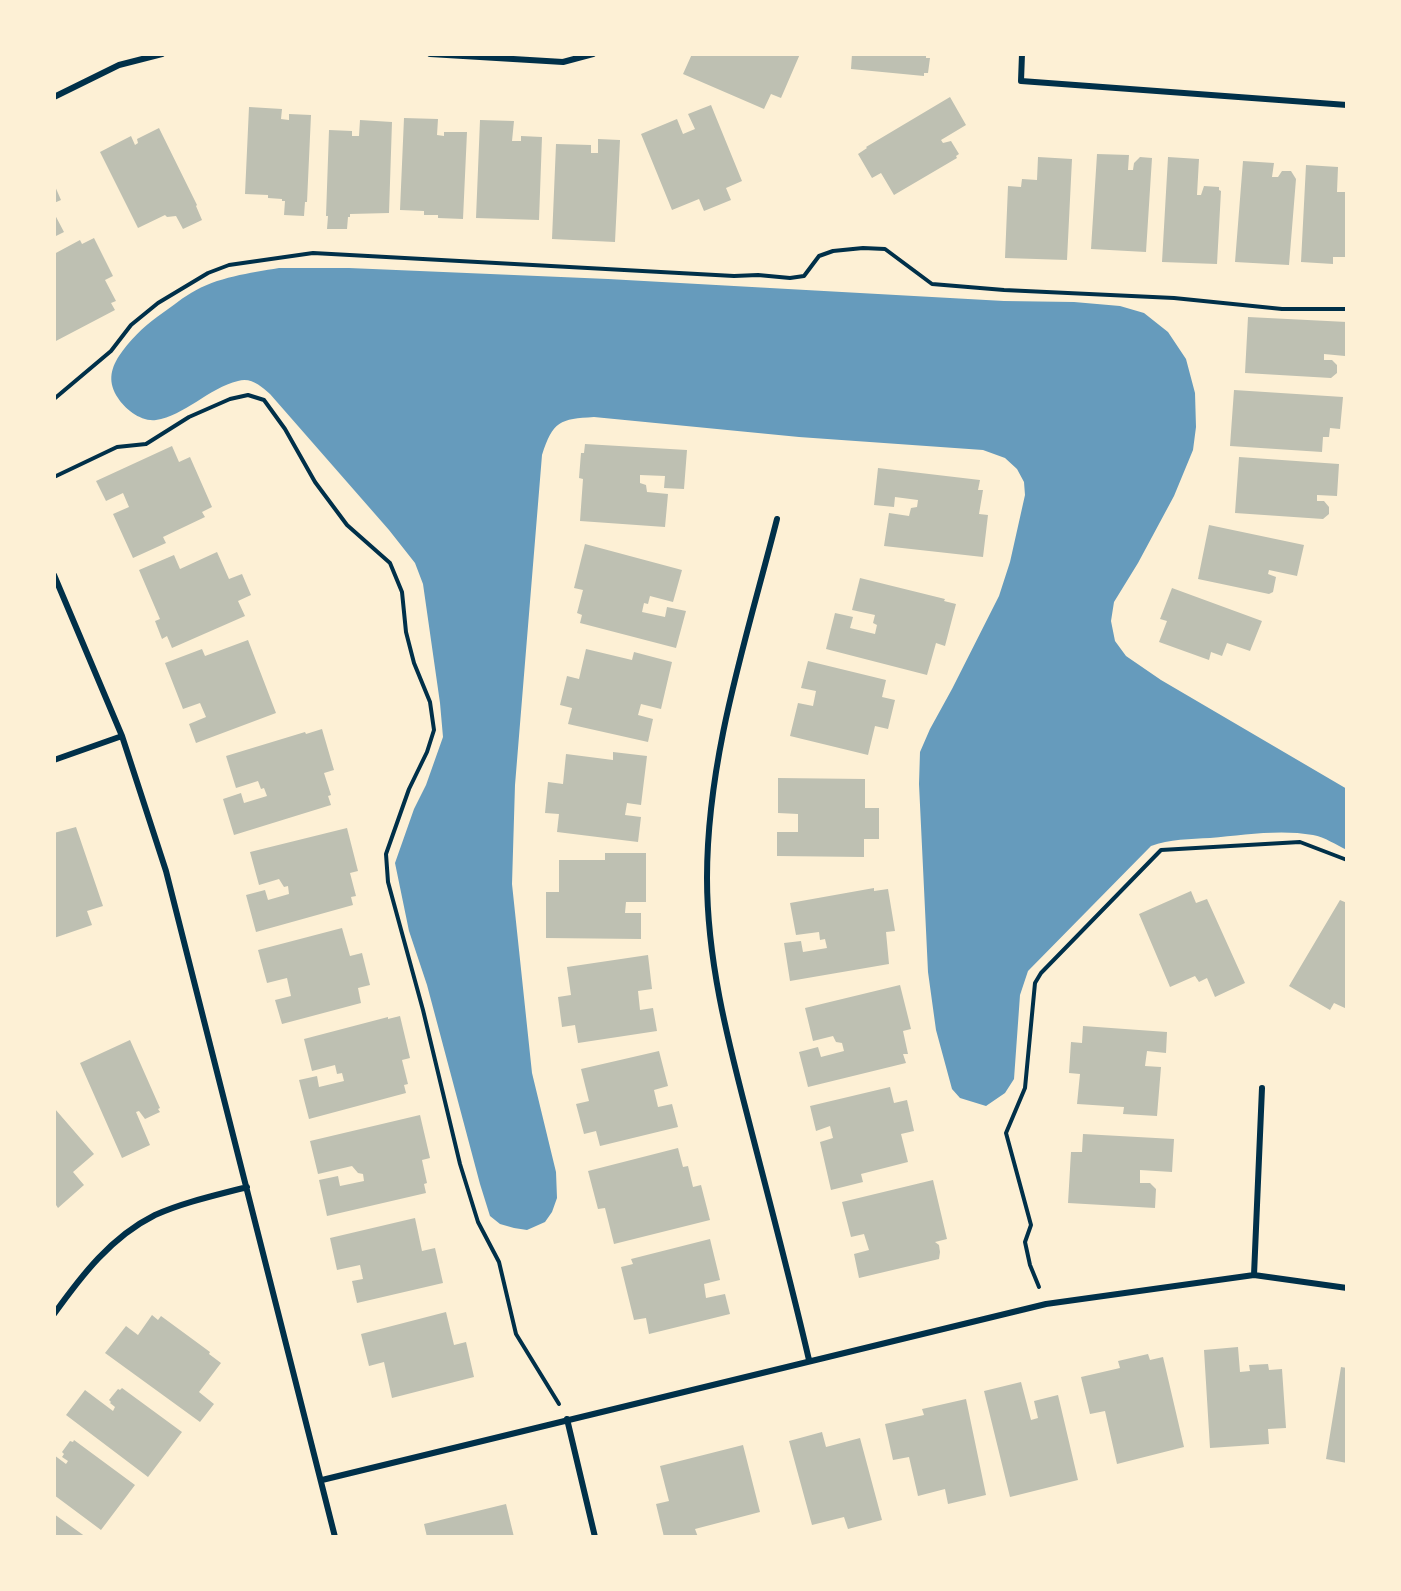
<!DOCTYPE html>
<style>
body{margin:0}
#map{position:relative;width:1401px;height:1591px;overflow:hidden;background:#fdf0d5;font-family:Poppins,sans-serif}
canvas{display:block}
.frame{position:absolute;inset:0;border:56px solid #fdf0d5;pointer-events:none}
</style>
<div id="map">
<canvas width="1401" height="1591"></canvas>
<div class="frame"></div>
</div>
<script>
const ctx = document.querySelector('canvas').getContext('2d');
ctx.lineJoin = 'round';
function fillPath(path, color) {
  ctx.fillStyle = color;
  ctx.fill(path, 'evenodd');
}
function strokePath(path, color, width, dash) {
  ctx.strokeStyle = color;
  ctx.lineWidth = width;
  ctx.lineCap = dash ? 'butt' : 'round';
  ctx.setLineDash(dash || []);
  ctx.stroke(path);
}
fillPath(new Path2D(`
 M279 268H349L608 279 1004 301 1074 302 1120 306 1144 313 1168 332 1186 359 1195 393 1196 427 1193 450 1174 496 1138 563 1114 602 1111 621 1115 641 1126 656 1161 680 1347 789V850C1336 845 1325 837 1313 835 1280 829 1243 835 1210 838 1191 839 1169 839 1151 846L1028 971 1020 995 1014 1079 1005 1093 986 1106 960 1098 952 1089 936 1030 928 972 919 784 920 752 930 729 952 689 999 596 1010 562 1025 495 1024 482 1017 469 1005 458 983 450 799 437 594 417C560 419 553 421 542 455L515 785 512 884 532 1073 556 1172 557 1198 552 1212 545 1222 527 1230 514 1228 500 1224 490 1216 480 1184 427 985 409 931 395 863 414 809 426 785 443 737 440 703 423 584 415 563 389 530 270 394C261 386 251 377 238 381 209 388 184 416 156 420 141 422 125 409 118 398 108 383 110 370 119 356 129 341 143 327 157 317 169 309 179 300 191 293 217 277 250 273 279 268Z`), '#669bbc');
fillPath(new Path2D(`
 M692 54H717L722 56V54H800L781 98 771 94 764 109 683 74Z
 M852 54H921L926 56V58H930L928 73H924V76L851 69Z
 M950 97 966 125 941 140 943 143 951 141 959 154 956 156 957 158 894 195 881 173 872 178 858 154 867 148 866 147Z
 M711 105 742 181 726 188 731 200 704 211 699 199 672 210 641 134 677 119 683 134 695 129 688 114Z
 M249 107 282 109 281 119 289 120V114L311 115 307 202H305L304 216 284 215 285 201H282V199L268 198V195L245 194Z
 M404 118 438 119 437 135 444 136V132H467L463 219 438 218V215H424V211L400 210Z
 M360 120 392 122 389 213 350 214V217H348L347 229H327L328 216H326L329 130 352 131V136H359Z
 M480 120 514 121 512 141H521V136L542 137 539 220 476 218Z
 M159 128 197 205 196 206 202 220 183 229 176 216 167 217 165 215 138 228 100 152 131 136 135 145 138 143 137 139Z
 M598 139 620 140 615 242 552 239 556 144 591 145V153H598Z
 M1097 154 1129 155 1128 170H1133L1134 163 1140 157 1152 158 1146 252 1091 249Z
 M1038 157 1072 159 1067 260 1005 258 1008 186 1021 187 1022 179 1037 180Z
 M1168 157 1199 159 1197 195H1201L1204 186 1219 187V190L1221 191 1217 264 1162 262Z
 M1243 161 1274 163 1272 177H1278L1282 171H1291L1296 179 1289 265 1235 262Z
 M1306 165 1338 167 1337 192H1347V257H1333V264L1301 262Z
 M54 184 61 200 54 203Z
 M54 213 64 232 54 237Z
 M94 238 113 276 105 280 116 301 111 303 115 310 54 342V254L80 240 82 244Z
 M1248 317 1347 322 1345 356 1324 354V360H1332L1337 365V373L1331 378 1245 373Z
 M1234 390 1343 397 1340 429 1330 428 1329 437H1323L1322 452 1230 446Z
 M585 444 687 450 684 489 664 488 665 476 640 475V483L646 485 647 492 668 494 665 527 580 521 583 479 579 478 581 453H584Z
 M172 446 179 462 190 457 212 507 202 512 205 517 163 537 166 543 133 558 113 514 129 507 123 493 106 501 96 481Z
 M1239 457 1339 464 1337 496 1317 495V501H1324L1329 507V514L1323 519 1235 513Z
 M878 468 980 480 978 490H983L979 514 988 515 983 557 884 546 889 513 909 516 911 508 917 507 918 500 895 497 894 507 874 505Z
 M1209 525 1304 545 1297 576 1269 570 1268 574 1276 577 1273 592 1269 594 1198 579Z
 M585 544 682 570 673 602 650 596 648 604 644 603 642 612 665 617 667 607 686 611 676 648 580 623 582 615 577 613 583 590 574 588Z
 M217 552 229 579 242 574 251 595 238 601 245 616 172 648 167 636 162 639 155 621 160 619 139 570 174 555 180 569Z
 M860 578 945 599 944 601 956 604 945 646 936 643 927 675 826 649 835 613 853 617 850 628 875 634 877 625 873 623 875 615 852 610Z
 M1172 588 1262 621 1250 651 1227 643 1222 656 1211 652 1209 660 1159 642 1167 621 1160 619Z
 M248 640 276 713 196 743 189 724 206 717 200 703 183 709 165 663 202 649 205 656Z
 M586 649 632 660 634 652 672 662 661 709 641 704 638 715 653 719 648 742 568 724 572 708 560 705 567 676 579 679Z
 M808 661 886 680 882 697 895 700 888 729 875 726 868 755 790 736 798 703 813 706 816 691 801 688Z
 M322 729 334 770 324 773 331 795 328 796 331 805 234 835 223 799 241 793 244 803 267 796 264 788 261 789 258 781 236 788 226 756 305 732 306 734Z
 M613 752 647 756 641 805 627 803 625 815 641 817 638 842 557 832 559 814 545 813 548 782 563 784 566 754 613 760Z
 M778 778 865 779V808H879V839H864V857L777 856V832H798V814L778 813Z
 M76 827 103 906 87 911 92 925 54 938V833Z
 M347 828 358 871 350 873 356 896 351 897 353 905 256 932 246 895 265 890 268 900 289 894 288 886 284 887 279 879 259 885 250 852Z
 M605 853H646V902H626L625 913H641V939L546 938V892H559V860H605Z
 M874 888V891L888 889 895 931 886 932 889 964 790 981 784 943 801 941 803 952 827 948 825 939 820 940 819 932 796 935 790 903Z
 M1191 891 1196 903 1207 899 1245 983 1215 997 1207 978 1199 982 1195 976 1170 987 1139 914Z
 M1340 900 1347 903V1009L1334 1003 1330 1010 1289 986Z
 M342 928 350 956 362 953 370 985 358 988 361 1003 282 1024 275 1000 291 996 287 978 267 983 258 950Z
 M648 955 652 989 638 991 640 1010 653 1008 657 1031 578 1043 575 1025 562 1027 558 997 571 995 567 967Z
 M900 985 911 1029 903 1031 908 1054H903L906 1063 808 1087 799 1052 818 1047 821 1057 844 1051 842 1043 836 1042 833 1036 813 1041 805 1008Z
 M400 1016 410 1058 402 1060 408 1084 404 1085 406 1093 309 1119 299 1080 317 1076 319 1087 344 1081 342 1073 337 1074 335 1065 312 1071 304 1039 388 1017V1019Z
 M1083 1026 1167 1032 1166 1053 1147 1051 1145 1066 1161 1067 1157 1116 1123 1114 1124 1107 1077 1104 1080 1074 1069 1073 1071 1042 1082 1043Z
 M130 1040 160 1108 158 1109 160 1112 145 1119 139 1111 136 1112 150 1145 122 1158 80 1063Z
 M659 1051 668 1086 654 1090 658 1107 672 1104 678 1127 600 1146 596 1131 584 1134 576 1104 589 1101 581 1069Z
 M890 1087 894 1103 907 1100 914 1131 901 1134 908 1162 861 1174 863 1182 831 1190 820 1142 833 1138 830 1126 816 1131 810 1106Z
 M55 1109 94 1154 73 1172 84 1185 58 1208 54 1202Z
 M420 1115 430 1158 422 1160 427 1183 424 1184 426 1193 327 1216 319 1180 338 1176 340 1186 364 1181 363 1174 358 1173 352 1166 318 1174 310 1141Z
 M1083 1134 1174 1139 1172 1172 1140 1170V1183H1150L1156 1189 1155 1208 1068 1203 1071 1152H1082Z
 M678 1148 683 1167 688 1166 693 1187 701 1185 710 1220 614 1244 605 1208 598 1209 588 1171Z
 M933 1180 947 1239 935 1242 939 1245 940 1252 939 1259 859 1278 854 1254 869 1250 864 1234 851 1237 842 1202Z
 M415 1218 422 1251 435 1248 443 1283 357 1303 352 1281 363 1279 360 1265 337 1270 330 1238Z
 M710 1239 720 1280 704 1284 706 1298 725 1294 730 1314 649 1334 646 1318 634 1320 621 1267 633 1264 631 1259Z
 M446 1312 454 1345 466 1342 474 1377 392 1398 384 1362 369 1366 361 1334Z
 M152 1315 158 1320 161 1316 210 1352 209 1354 221 1363 199 1392 214 1404 200 1422 105 1353 126 1326 138 1335Z
 M1238 1347 1240 1372 1250 1371 1249 1365 1268 1364 1269 1370 1282 1369 1286 1428 1268 1429 1269 1444 1210 1448 1204 1350Z
 M1148 1354 1150 1360 1163 1357 1184 1447 1117 1464 1105 1411 1090 1414 1081 1377 1120 1368 1118 1361Z
 M1341 1367 1347 1368V1463L1326 1459Z
 M1021 1382 1031 1420 1038 1418 1034 1401 1058 1395 1078 1480 1010 1497 984 1391Z
 M122 1388 182 1432 148 1477 66 1415 85 1390 113 1411 115 1407 110 1403 111 1402 109 1400 118 1389 120 1390Z
 M966 1399 986 1495 948 1504 945 1489 918 1496 909 1457 893 1460 885 1424 924 1415 922 1409Z
 M822 1432 826 1447 860 1438 882 1520 848 1529 844 1517 812 1525 789 1441Z
 M74 1440 135 1485 101 1530 54 1495V1455L66 1464 68 1461 62 1457 64 1454 62 1452 70 1441 73 1442Z
 M743 1445 760 1512 695 1529 698 1537H664L656 1504 669 1501 660 1466Z
 M506 1504 514 1537H427L424 1524Z
 M54 1514 86 1537H54Z`), '#bec0b2');
strokePath(new Path2D(`
 M54 399 111 351 131 325 158 303 208 273 229 265 313 253 734 276 758 275 790 278 804 276 819 256 833 251 863 248 885 249 932 284 1004 290 1174 298 1282 309H1347
 M54 477 117 447 146 444 189 417 230 399 248 395 264 400 285 429 315 482 347 525 390 563 402 592 406 632 414 663 430 702 434 730 427 752 409 789 386 854 388 882 423 1010 460 1164 478 1222 499 1262 516 1334 559 1404
 M1039 1287 1030 1265 1025 1242 1031 1225 1006 1133 1025 1088 1035 983 1041 973 1161 850 1300 842 1347 860`), '#003049', 4);
strokePath(new Path2D(`
 M430 54 563 62 593 54
 M1022 54 1021 81 1347 105
 M54 97 119 65 162 54
 M777 519C747 637 707 756 707 878 707 959 727 1037 747 1114 768 1196 790 1278 809 1360
 M54 575 122 736 166 871 335 1537
 M54 760 122 736
 M1254 1275 1262 1088
 M54 1314C82 1275 111 1237 155 1215 184 1202 217 1195 247 1187
 M567 1419 595 1537
 M322 1480 1046 1304 1254 1275 1347 1288`), '#003049', 6);
</script>
